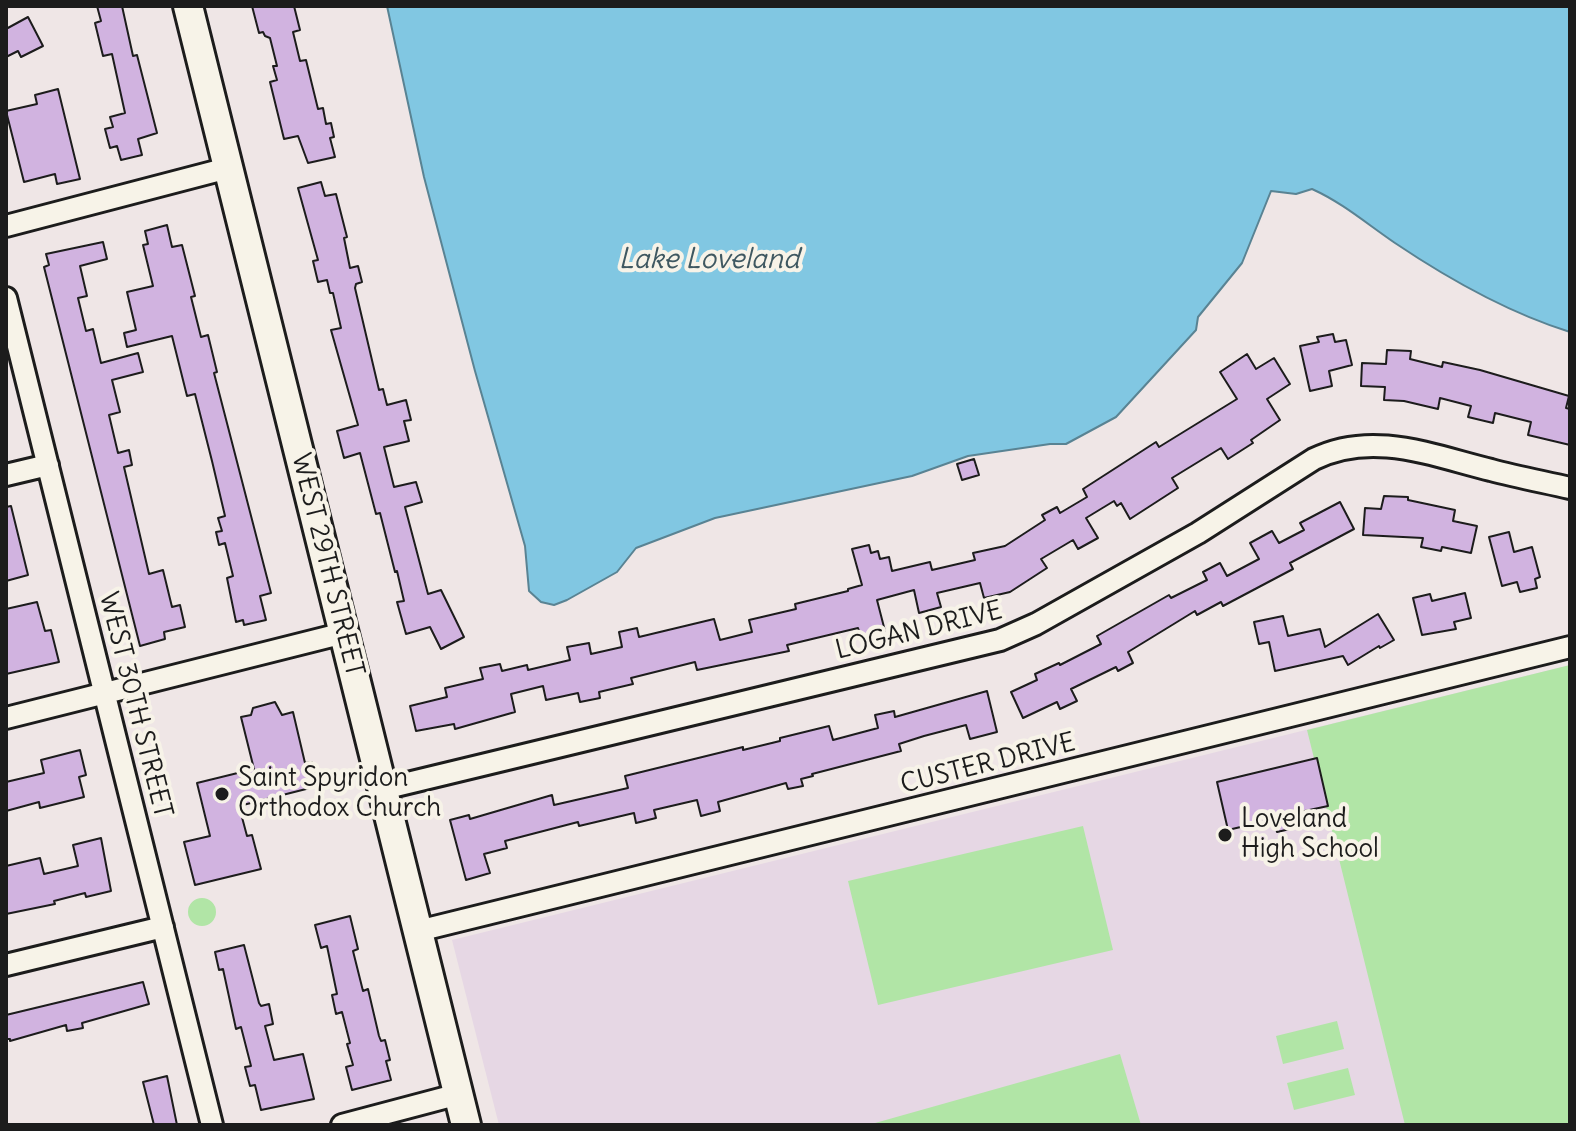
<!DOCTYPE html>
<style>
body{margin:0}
#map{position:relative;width:1576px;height:1131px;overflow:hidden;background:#efe6e6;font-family:Delius,sans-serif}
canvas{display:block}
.frame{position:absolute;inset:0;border:8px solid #1c1c1c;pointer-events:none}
</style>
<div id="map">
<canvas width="1576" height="1131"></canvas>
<div class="frame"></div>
</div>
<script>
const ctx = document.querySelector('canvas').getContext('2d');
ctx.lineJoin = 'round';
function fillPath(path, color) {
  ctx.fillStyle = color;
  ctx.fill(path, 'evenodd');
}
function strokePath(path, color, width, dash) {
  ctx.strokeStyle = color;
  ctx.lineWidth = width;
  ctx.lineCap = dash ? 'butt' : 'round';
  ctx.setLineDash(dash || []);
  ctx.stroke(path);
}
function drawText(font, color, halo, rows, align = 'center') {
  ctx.font = font + ' Delius,sans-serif';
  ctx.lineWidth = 8;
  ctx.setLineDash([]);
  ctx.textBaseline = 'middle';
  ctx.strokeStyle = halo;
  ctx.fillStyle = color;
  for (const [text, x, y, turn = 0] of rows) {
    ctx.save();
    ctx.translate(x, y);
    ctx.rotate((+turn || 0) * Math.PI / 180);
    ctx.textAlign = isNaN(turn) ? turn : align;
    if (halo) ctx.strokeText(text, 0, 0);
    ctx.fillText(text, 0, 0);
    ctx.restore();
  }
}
fillPath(new Path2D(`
 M1570 665V1125H499L452 940Z`), '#e6d7e4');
fillPath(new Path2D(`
 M1570 665V1125H1405L1307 730Z
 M1083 826 1113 950 878 1005 848 881Z
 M188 912a14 14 0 1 1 28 0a14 14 0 1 1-28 0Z
 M1337 1021 1344 1049 1283 1064 1276 1036Z
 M1120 1054 1141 1125H868Z
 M1348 1068 1355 1095 1294 1110 1287 1083Z`), '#b1e5a6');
const water = new Path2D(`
 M387 6H1570V332C1509 313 1447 278 1395 243 1367 224 1343 203 1312 189L1296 194 1271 191 1242 263 1198 317 1196 330 1116 417 1066 444H1050L968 456 912 476 715 518 636 548 617 572 567 600 554 605 541 602 529 591 525 546 475 371 424 177Z`);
fillPath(water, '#81c7e2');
strokePath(water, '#598393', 2);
const building = new Path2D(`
 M97 6H122L133 56 137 55 157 133 138 139 142 155 121 160 117 146 110 148 105 129 113 127 110 117 125 113 112 54 103 56 95 23 101 21Z
 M252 6H294L300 30 293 32 300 61 306 60 318 109 323 108 326 124 331 123 334 137 330 138 335 157 308 163 298 136 284 139 270 82 277 80 273 66H277L270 38 265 36 263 32 259 33Z
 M28 17 43 46 21 57 18 51 6 57V29Z
 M58 89 80 179 57 184 55 174 24 182 6 111 37 104 35 95Z
 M321 182 325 196 336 194 347 237 344 238 350 268 358 266 362 282 356 284 355 288 379 390 383 389 387 405 406 400 411 420 404 421 409 441 384 447 394 487 416 482 422 502 405 507 428 594 441 590 464 637 441 649 430 627 406 634 397 602 404 601 397 571 395 572 380 513 376 514 360 453 344 458 337 431 358 425 331 330 341 328 333 293H330L327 280 318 282 313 261 318 260 298 188Z
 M167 225 172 247 182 245 195 296 191 297 201 337 208 335 217 372 214 373 271 593 260 596 266 620 244 625 243 620 236 622 227 578 233 576 225 543 219 545 216 532 222 531 218 518 225 516 212 461 195 394 187 396 172 336 127 347 124 333 136 330 127 292 153 286 143 245 148 244 145 231Z
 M103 242 107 259 80 266 87 296 78 298 86 331 93 329 101 363 138 353 143 372 112 380 120 412 109 415 118 453 129 450 132 465 124 467 149 574 163 570 172 607 180 605 185 627 164 632 165 639 140 646 44 267 49 265 46 254Z
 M1333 334 1335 342 1346 340 1352 365 1329 371 1332 386 1310 391 1300 346 1319 342 1317 337Z
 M1387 350 1411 351 1410 359 1442 367 1443 362 1480 370 1569 396 1566 408 1570 409V445L1528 435 1531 422 1495 413 1493 423 1468 417 1471 406 1440 398 1438 409 1404 401 1384 400 1385 387 1361 386 1362 363 1386 364Z
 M1247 354 1256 369 1274 358 1290 384 1267 399 1280 420 1251 440 1253 443 1228 459 1221 448 1172 478 1178 488 1130 519 1121 503 1117 506 1114 501 1086 518 1098 538 1078 549 1073 540 1041 559 1047 568 1010 592 984 598 980 583 937 593 941 607 919 613 914 590 877 600 885 631 861 637 858 628 787 645 789 651 697 670 695 662 631 678 633 684 599 692 600 698 580 702 578 693 546 700 543 686 511 694 515 712 455 729 454 724 416 731 410 706 447 697 445 688 483 679 480 668 500 664 502 671 527 665 528 670 570 660 567 647 589 643 591 654 622 647 619 632 637 628 639 637 714 619 720 640 752 632 749 620 796 609 795 604 848 591V589L862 585 852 549 869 545 871 553 878 551 880 559 889 557 892 571 930 562 932 570 975 560 973 553 1005 546 1045 520 1042 515 1057 507 1060 513 1087 497 1083 489 1156 442 1159 447 1237 399 1220 372Z
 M974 459 979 475 962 480 957 464Z
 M1384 496 1408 497V500L1455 510 1453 521 1477 526 1471 553 1442 547 1441 551 1421 547 1423 538 1363 535 1365 508 1381 509Z
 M1340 502 1354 529 1290 563 1293 569 1223 606 1221 602 1197 615 1195 611 1128 652 1133 663 1118 671 1116 667 1071 689 1077 701 1060 709 1057 702 1023 718 1011 692 1037 680 1035 674 1059 663 1060 665 1101 644 1097 636 1169 595 1171 598 1207 580 1203 572 1220 563 1227 576 1259 559 1250 543 1272 531 1279 543 1304 530 1300 523Z
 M11 506 28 575 6 581V507Z
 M1509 532 1514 552 1532 547 1540 577 1535 579 1537 588 1520 592 1517 582 1502 586 1489 537Z
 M1465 593 1471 618 1454 622 1456 629 1422 635 1413 598 1430 594 1432 601Z
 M37 602 45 631 51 630 59 662 6 674V609Z
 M1378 614 1394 640 1380 648 1379 646 1348 665 1343 656 1275 671 1269 642 1259 644 1254 622 1283 616 1288 636 1320 629 1325 647Z
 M987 691 997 732 970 739 966 725 924 736 899 744 901 751 812 774 813 776 801 779 803 786 788 789 786 783 718 802 720 811 701 816 697 800 654 810 656 818 636 823 634 813 579 826 578 822 505 841 507 848 484 854 490 873 466 880 450 820 469 815 470 819 552 795 554 805 628 788 625 776 743 747V750L780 741V738L829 726 833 740 878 728 875 715 894 711 895 717Z
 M275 702 282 715 293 712 305 763 312 762 318 786 239 806 247 836 252 835 261 869 195 885 184 842 210 836 197 783 254 769 241 717 251 715 253 708Z
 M80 750 86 775 79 777 84 797 40 808 39 802 6 811V782L44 773 41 760Z
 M1317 758 1328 806 1300 812 1303 826 1277 832 1274 819 1228 830 1217 782Z
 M101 838 111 891 86 897 85 893 54 901 55 904 6 914V866L40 858 44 874 78 866 73 845Z
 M350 916 358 949 353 951 363 991 368 989 379 1036 381 1041 385 1040 390 1060 386 1061 391 1080 352 1090 346 1067 353 1065 347 1044 350 1043 342 1012 336 1014 332 995 337 994 327 946 321 948 315 925Z
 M244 945 259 1003 261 1006 269 1004 273 1024 265 1026 274 1060 303 1054 314 1099 261 1110 255 1085 250 1086 245 1067 251 1066 241 1027 236 1029 223 969 219 970 215 952Z
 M143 982 149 1004 82 1023 83 1028 67 1031 66 1025 10 1041V1039H6V1015Z
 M167 1076 177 1125H154L143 1082Z`);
fillPath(building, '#d1b3e0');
strokePath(building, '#1c1c1c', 2);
const street = new Path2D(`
 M6 226 228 168
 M6 298 212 1125
 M6 475 48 465
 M6 718 344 633
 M383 789 1000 640 1036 624 1198 533 1314 459C1373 430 1433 456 1491 470 1517 477 1544 482 1570 488
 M418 931 1570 647
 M6 965 163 927
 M342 1125 459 1094`);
const secondary = new Path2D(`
 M188 6 466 1125`);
strokePath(street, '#1c1c1c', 26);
strokePath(secondary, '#1c1c1c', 34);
strokePath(street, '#f7f3e8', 20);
strokePath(secondary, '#f7f3e8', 28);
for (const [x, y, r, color] of [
 [222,794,8,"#1c1c1c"],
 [1225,835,8,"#1c1c1c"]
]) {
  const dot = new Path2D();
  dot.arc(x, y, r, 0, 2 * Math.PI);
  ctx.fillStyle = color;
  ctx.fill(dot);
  strokePath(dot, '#f7f3e8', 3);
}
drawText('26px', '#1c1c1c', '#f7f3e8', [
 ["WEST 29TH STREET",327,565,76],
 ["LOGAN DRIVE",919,631,-14],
 ["WEST 30TH STREET",135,705,76],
 ["CUSTER DRIVE",988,764,-14]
]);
drawText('26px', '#1c1c1c', '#f7f3e8', [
 ["Saint Spyridon",238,779],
 ["Orthodox Church",238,809],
 ["Loveland",1241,820],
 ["High School",1241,850]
], 'left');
drawText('italic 28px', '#3f5861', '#f7f3e8', [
 ["Lake Loveland",709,260]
]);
</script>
